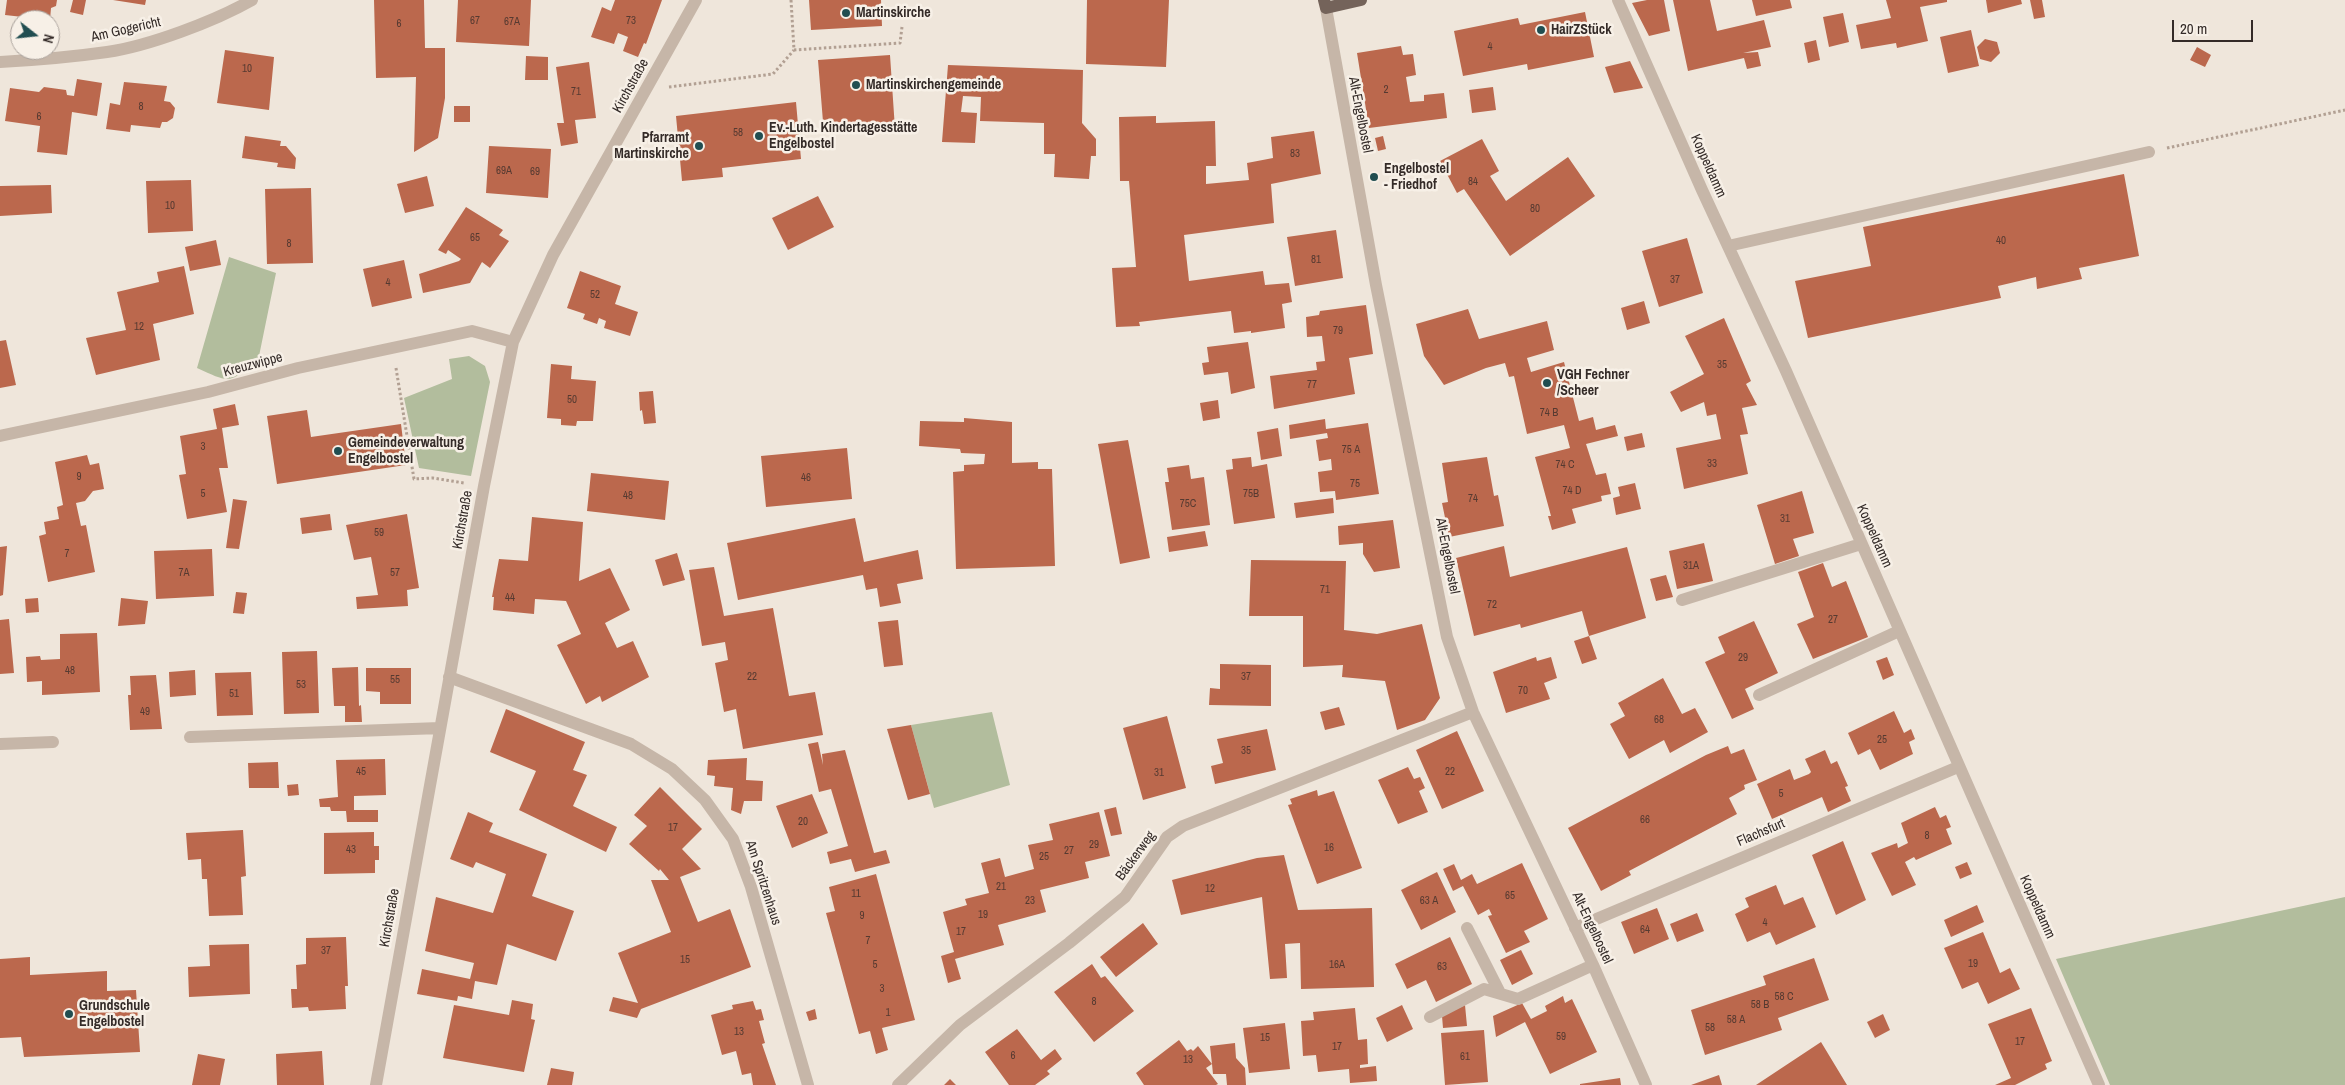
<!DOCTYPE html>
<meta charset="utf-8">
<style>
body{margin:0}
#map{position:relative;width:2345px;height:1085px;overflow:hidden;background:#efe6db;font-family:"Archivo Narrow",sans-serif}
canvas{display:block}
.north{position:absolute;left:10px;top:10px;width:50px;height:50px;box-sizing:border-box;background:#f7f0e7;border:1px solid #a9a19b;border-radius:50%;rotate:106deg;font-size:14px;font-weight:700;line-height:20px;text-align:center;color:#342b28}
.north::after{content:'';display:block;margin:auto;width:18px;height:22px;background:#214e51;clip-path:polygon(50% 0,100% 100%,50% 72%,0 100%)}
.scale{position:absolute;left:2172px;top:20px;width:81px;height:22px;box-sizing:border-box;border:2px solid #342b28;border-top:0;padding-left:6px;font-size:15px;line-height:18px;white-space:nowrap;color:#342b28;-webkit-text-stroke:4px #f7f0e7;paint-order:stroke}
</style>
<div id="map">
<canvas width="2345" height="1085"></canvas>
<div class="north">N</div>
<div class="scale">20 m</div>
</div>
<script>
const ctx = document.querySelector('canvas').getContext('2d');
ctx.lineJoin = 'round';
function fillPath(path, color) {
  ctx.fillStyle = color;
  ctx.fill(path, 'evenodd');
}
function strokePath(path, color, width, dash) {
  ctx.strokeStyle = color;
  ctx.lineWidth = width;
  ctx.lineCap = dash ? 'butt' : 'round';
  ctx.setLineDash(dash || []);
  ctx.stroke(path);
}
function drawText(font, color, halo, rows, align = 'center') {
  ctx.font = font + ' "Archivo Narrow",sans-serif';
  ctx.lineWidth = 5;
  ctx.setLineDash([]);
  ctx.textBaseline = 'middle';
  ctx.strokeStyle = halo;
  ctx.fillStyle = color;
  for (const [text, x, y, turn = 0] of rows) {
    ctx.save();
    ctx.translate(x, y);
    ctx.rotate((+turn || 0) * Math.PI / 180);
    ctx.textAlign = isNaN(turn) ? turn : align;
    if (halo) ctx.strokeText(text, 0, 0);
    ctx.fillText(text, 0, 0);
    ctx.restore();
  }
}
fillPath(new Path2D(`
 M229 257 276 273 258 361C228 383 232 384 197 368Z
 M469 356 485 366 490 382 471 476 419 468 404 398 452 379 449 359Z
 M992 712 1010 785 934 808 911 725Z
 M2345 897V1085H2110L2056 959Z`), '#b2bd9d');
fillPath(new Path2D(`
 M7 0H57L56 6 51 8 50 20 5 15Z
 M73 0H86L83 15 70 12Z
 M113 0H146L145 5Z
 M374 0H424L425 48H445V98L438 138 414 152 416 77 376 78Z
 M458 0H531L529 46 456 42Z
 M615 0H662L646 44 644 43 638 57 623 51 628 37 618 33 614 44 591 37 602 7 611 11Z
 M809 0H881L882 26 811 30Z
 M1087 0H1169L1166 67 1086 64Z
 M1647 0H1664L1670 31 1649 36 1632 3Z
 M1673 0H1710L1717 31 1764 20 1771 47 1743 53 1758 52 1761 66 1747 69 1744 58 1688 71Z
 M1752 0H1790L1792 8 1756 16Z
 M1886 0H1947V2L1920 7 1928 41 1897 48 1896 43 1861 49 1856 25 1891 18Z
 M1986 0H2021L2022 4 1988 13Z
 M2030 0H2042L2045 17 2034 19Z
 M1585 12 1594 57 1528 70 1527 64 1463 76 1454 31 1518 18 1520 25Z
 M1843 13 1849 42 1829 47 1823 17Z
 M1971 30 1979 66 1948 73 1940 37Z
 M1985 39 1997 42 2000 53 1991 62 1980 59 1977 47Z
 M1816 40 1820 60 1808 63 1804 43Z
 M1401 46 1403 55 1413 54 1416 75 1406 77 1410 102 1424 101V95L1444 93 1447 118 1369 128 1357 53Z
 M2197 47 2211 55 2205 67 2190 60Z
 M225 50 274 57 269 110 217 103Z
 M890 55 895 129 824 134 818 60Z
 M526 56 548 57V80H525Z
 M1630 61 1643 88 1614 93 1605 67Z
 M589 62 596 118 575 120 578 143 561 146 557 123H564L556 67Z
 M948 65 1083 70 1082 123 1096 139V156H1091L1089 179 1054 177 1055 154H1044V123L980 121 981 97 963 96 961 112 977 113 975 143 942 142Z
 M77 79 102 83 97 116 72 112 67 155 37 152 40 126 5 121 10 88 39 92 44 87 66 90 67 95 74 96Z
 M124 82 167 86 164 101 170 102 175 108 173 118 167 122H162L160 128 131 125 130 132 106 129 110 103 120 105Z
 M1493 87 1496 110 1472 113 1469 90Z
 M796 102 801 159 722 168 723 177 682 181 676 116Z
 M454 106H470V122H454Z
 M1156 116V123L1215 121 1216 166H1206V184L1249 180 1247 163 1273 158 1271 137 1314 131 1321 174 1271 184 1274 223 1184 235 1189 281 1263 271 1265 285 1289 283 1292 302 1282 304 1285 328 1251 333V331L1234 333 1231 311 1139 322 1140 326 1116 327 1112 268 1136 267 1129 181H1120L1119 117Z
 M245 136 281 141 280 146H286L296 158 295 169 277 167 278 163 242 158Z
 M1383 136 1386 149 1378 151 1375 138Z
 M1482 139 1499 171 1490 176 1506 201 1568 157 1595 196 1510 256 1464 189 1457 193 1440 161Z
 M489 146 551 149 548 198 486 193Z
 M2124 174 2139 256 2079 268 2082 279 2037 289 2036 277 1998 286 2001 298 1808 338 1795 281 1871 266 1863 227Z
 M427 176 434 206 405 213 397 184Z
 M191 180 193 231 148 233 146 181Z
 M51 185 52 213 0 216V186Z
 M311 188 313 263 267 264 265 189Z
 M818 196 834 227 788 250 772 218Z
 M466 207 503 230 499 235 509 241 490 268 482 262 470 283 423 293 419 274 459 261 461 259 448 250 446 254 438 250Z
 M1336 230 1343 278 1295 286 1287 237Z
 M1687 238 1703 293 1659 307 1642 251Z
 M216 240 221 265 190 271 185 247Z
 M404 260 412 298 372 307 363 269Z
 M184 266 194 314 153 324 160 360 96 375 86 338 126 330 117 292 159 282 157 272Z
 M580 271 621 286 615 304 638 312 630 336 604 328 606 321 599 318 597 324 583 319 585 314 567 308Z
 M1644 301 1650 323 1627 330 1621 308Z
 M1366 305 1373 354 1349 358 1355 394 1274 409 1270 376 1317 370 1316 362 1325 361 1322 336 1307 337 1306 317 1319 315 1320 311Z
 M1468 309 1479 339 1547 321 1554 350 1527 358 1531 372 1564 362 1579 421 1593 417 1596 430 1615 425 1618 436 1586 444 1596 475 1606 473 1611 494 1601 496 1602 501 1572 509 1576 523 1552 530 1548 516H1551L1535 457 1570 448 1564 425 1527 434 1514 376 1509 377 1505 363 1486 368 1444 385 1424 356 1416 324Z
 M1724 318 1751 381 1746 384 1757 405 1742 408 1748 434 1740 435 1748 474 1684 489 1676 448 1721 439 1716 414 1707 416 1704 402 1681 412 1670 392 1704 374 1685 336Z
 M6 340 16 385 0 388V341Z
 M1248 342 1255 388 1231 394 1228 372 1204 375 1202 363 1209 362 1207 347Z
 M551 364 572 366 571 379 596 381 593 421H577L576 426 561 425V419L547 418Z
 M653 391 656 423 644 424 642 410 640 411 639 392Z
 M1218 400 1220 418 1203 421 1200 403Z
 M235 404 239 425 222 428 228 468H219L227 512 187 519 179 475 186 474 180 436 217 429 213 409Z
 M307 410 311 437 401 424 406 465 277 484 267 416Z
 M964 418 1012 422V463L1038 462V469H1052L1055 566 956 569 953 472 964 471V465L984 464 985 454 961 453 960 449 919 446 920 421 964 422Z
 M1325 419 1326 429 1368 423 1379 494 1336 500 1335 491 1320 492 1318 472 1332 470 1331 459 1319 461 1316 440 1328 438 1327 433 1290 439 1289 425Z
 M1278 428 1282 456 1261 460 1257 432Z
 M1642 433 1645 447 1627 451 1624 437Z
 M1128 440 1150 558 1120 564 1098 444Z
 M847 448 852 499 766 507 761 456Z
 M87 455 90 465 99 463 104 489 93 491 85 501 76 503 81 526 86 525 95 572 48 582 39 536 46 534 44 522 59 519 57 507 63 505 55 462Z
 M1251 457 1252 467 1267 464 1275 518 1234 524 1226 470 1233 469 1232 459Z
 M1487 457 1494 496 1498 495 1504 526 1449 537 1442 503 1448 502 1442 463Z
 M1189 465 1191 479 1204 477 1210 525 1172 530 1165 482H1169L1167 468Z
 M591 473 669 481 665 520 587 511Z
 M1635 483 1641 509 1616 515 1613 498 1620 496 1618 487Z
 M1802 491 1814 533 1793 539 1799 556 1775 564 1757 505Z
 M1333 498 1334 513 1296 518 1294 503Z
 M233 499 247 501 239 549 226 548Z
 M330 514 332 530 302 534 300 518Z
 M407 514 419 588 407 590 408 606 357 609 356 597 378 595 371 557 354 560 346 525Z
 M532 517 583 522 579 581 610 568 630 610 605 623 617 648 633 641 649 677 602 702 600 696 586 704 557 645 581 634 566 601 535 599 534 614 493 610 494 597H492L499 559 528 561Z
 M855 518 864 562 918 550 923 579 897 584 901 603 880 607 877 588 866 590 863 575 738 600 727 543Z
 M1393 520 1400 568 1374 572 1363 554V543L1339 545 1338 526Z
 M1205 531 1208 546 1169 552 1167 537Z
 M1704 543 1713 581 1677 589 1669 551Z
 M7 546 3 595 0 596V547Z
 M1504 546 1510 577 1627 547 1646 618 1589 636 1582 611 1521 628 1520 624 1474 636 1456 558Z
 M212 549 214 596 156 599 154 551Z
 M677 553 685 580 663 586 655 560Z
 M1251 560 1346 561 1344 630 1377 634 1422 624 1440 698 1425 720 1397 730 1385 681 1342 677 1343 665 1303 667V616H1249Z
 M1823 563 1832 587 1846 581 1868 637 1813 659 1797 624 1814 617 1798 572Z
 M714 567 724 616 773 608 789 696 815 692 823 735 743 749 736 709 724 712 715 663 728 660 725 642 702 646 689 570Z
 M1666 575 1673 597 1656 601 1650 579Z
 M236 592 247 593 244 614 233 613Z
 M38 598 39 612 26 613 25 599Z
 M121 598 148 601 145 624 118 626Z
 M9 619 14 673 0 674V620Z
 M898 620 903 665 884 667 878 622Z
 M1754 621 1778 673 1745 689 1754 709 1732 719 1705 662 1725 653 1718 637Z
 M97 633 100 692 42 695V681L27 682 26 657 40 656 41 660 60 659V634Z
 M1589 636 1597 659 1582 664 1574 641Z
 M317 651 319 713 284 714 282 652Z
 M1536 657 1537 661 1551 657 1557 678 1544 683 1550 699 1506 713 1493 672Z
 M1887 657 1894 675 1883 680 1876 661Z
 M1220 664 1271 665V706L1209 705 1210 688 1220 689Z
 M358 667 359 706 361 705 362 722H345V706H334L332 668Z
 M366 668H411V704H380V692L366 691Z
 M195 670 196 695 170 697 169 672Z
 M251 672 253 715 217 716 215 673Z
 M156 675 162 729 130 730 128 695H131L130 676Z
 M1663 678 1682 714 1695 708 1708 732 1670 753 1664 740 1629 759 1610 724 1625 716 1618 703Z
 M1339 707 1345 725 1325 730 1320 712Z
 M506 709 585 742 573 770 587 775 573 806 617 827 606 852 519 810 536 771 490 752Z
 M1894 711 1904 733 1911 729 1915 739 1909 742 1913 754 1880 770 1870 749 1858 755 1848 733Z
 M1167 716 1186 788 1143 800 1123 728Z
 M911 725 930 794 908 800 887 729Z
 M1267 729 1276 770 1215 784 1211 766 1223 763 1217 739Z
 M1457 731 1484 791 1442 809 1416 750Z
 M818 742 823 765 822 754 845 750 874 853 886 850 890 863 855 872 851 859 830 864 827 852 848 846 831 789 819 792 808 744Z
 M1728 746 1731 754 1744 749 1757 780 1744 785 1745 789 1729 798 1737 814 1629 871 1631 875 1601 891 1568 828 1706 755Z
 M1825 750 1831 764 1837 761 1848 786 1845 787 1851 801 1828 812 1822 797 1772 819 1757 784 1790 769 1794 780 1809 774 1811 772 1805 759Z
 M747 758 746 780 763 781 762 801H744L741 814 731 810 733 788 714 786 715 776 707 775 708 760Z
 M385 759 386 795 354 796V810H378V822H347L346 811H331L330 807H320L319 799 338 797 336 760Z
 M278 762 279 788H249L248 763Z
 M1408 767 1414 779 1420 777 1425 788 1419 791 1428 812 1398 824 1378 780Z
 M298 784 299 795 288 796 287 785Z
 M660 787 702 829 682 849 701 869 680 877 698 922 730 909 751 967 641 1009 637 1018 609 1011 613 997 638 1003 618 953 671 932 651 880H669L660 869 659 871 629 844 647 826 634 815Z
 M1317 790 1318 796 1334 791 1362 868 1317 884 1288 805 1292 804 1290 799Z
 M812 794 828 833 792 848 776 806Z
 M1116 807 1122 834 1111 836 1104 810Z
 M1935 807 1940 818 1946 815 1951 827 1946 829 1952 844 1916 860 1914 857 1905 862 1916 885 1892 896 1871 853 1897 843 1898 848 1908 843 1901 823Z
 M468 812 493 823 489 832 547 854 532 896 574 911 556 961 507 944 497 985 475 981 472 999 458 996 457 1001 417 994 422 969 470 979 474 963 425 951 436 897 493 913 506 874 476 862 473 868 450 859Z
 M1099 812 1110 856 1085 862 1089 878 1040 890 1046 912 998 925 1004 945 955 959 961 979 948 983 941 956 954 952 943 912 967 905 965 899 989 893 981 863 1000 858 1005 877 1034 869 1028 845 1053 840 1049 824Z
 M243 830 246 876 241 877 243 915 209 916 207 879H202L201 859 188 860 186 833Z
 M374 832V846H379V860H375V873L324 874V833Z
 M1843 841 1866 900 1836 915 1812 855Z
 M1284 855 1298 910 1372 908 1374 987 1301 989 1300 943 1285 944 1287 978 1270 979 1262 897 1181 915 1172 880 1257 858Z
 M1967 862 1972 874 1960 879 1955 867Z
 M1522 863 1548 919 1524 931 1530 942 1506 953 1488 916 1492 915 1489 909 1478 915 1463 886 1453 891 1443 869 1454 864 1461 880 1472 874 1477 884Z
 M1437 872 1456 912 1421 930 1401 890Z
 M876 874 915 1020 882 1028 888 1050 876 1054 870 1031 859 1034 826 913 835 911 829 887Z
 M1776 885 1784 905 1803 897 1816 927 1776 945 1770 932 1747 942 1735 914 1749 907 1745 898Z
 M1977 905 1984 922 1951 937 1944 920Z
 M1657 908 1669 939 1634 954 1621 922Z
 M1697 913 1704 931 1677 942 1670 924Z
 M1143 923 1158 944 1116 977 1100 957Z
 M1983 932 2000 973 2010 968 2020 989 1988 1004 1978 982 1962 989 1944 948Z
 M346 937 348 986H345L346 1009 309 1011 308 1007 292 1008 291 989H297L296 965 306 964V938Z
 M1450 937 1472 984 1436 1002 1426 980 1407 989 1395 964Z
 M249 944 250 994 189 997 188 967 210 966 209 945Z
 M1521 950 1533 974 1512 985 1500 960Z
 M30 957V975L107 971V991L136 990 140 1052 24 1057 21 1037 0 1038V959Z
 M1814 958 1829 1000 1778 1018 1782 1030 1705 1055 1691 1010 1766 985 1763 976Z
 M1092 964 1101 978 1105 976 1134 1011 1094 1042 1054 992Z
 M1563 996 1565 1003 1572 999 1597 1052 1550 1074 1525 1022 1496 1037 1493 1016 1522 1003 1531 1019 1547 1011 1545 1006Z
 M512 1000 533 1004 531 1019 535 1020 524 1072 443 1058 454 1005 509 1015Z
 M753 1001 756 1010 761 1009 764 1020 759 1021 765 1043 762 1044 776 1085H753L751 1073 742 1075 736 1051 722 1055 711 1015 733 1009 732 1005Z
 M1402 1005 1413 1029 1387 1042 1376 1018Z
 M1465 1005 1467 1026 1443 1028 1442 1016Z
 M1355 1008 1358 1040 1367 1039 1368 1064 1360 1065V1068L1376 1066 1377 1081 1350 1083 1349 1069 1318 1072 1316 1055 1303 1056 1301 1021 1314 1020 1313 1012Z
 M2031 1008 2052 1061 2045 1064 2047 1069 2015 1085H1995L2011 1078 1988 1024Z
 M815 1009 817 1019 809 1021 806 1012Z
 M1883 1014 1890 1030 1875 1038 1867 1022Z
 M1285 1023 1290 1069 1249 1073 1243 1028Z
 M1017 1029 1041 1060 1055 1049 1062 1059 1047 1071 1050 1074 1035 1085H1009L985 1052Z
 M1484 1030 1488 1082 1445 1085 1441 1033Z
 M1179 1040 1187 1051 1191 1049 1193 1051 1198 1046 1212 1064 1210 1046 1235 1043 1236 1058 1245 1068 1246 1085H1227L1226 1074H1213L1212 1064 1206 1068 1218 1084 1216 1085H1144L1136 1073Z
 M1821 1042 1847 1085H1756Z
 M322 1051 324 1085H277L276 1054Z
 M198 1054 225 1059 220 1085H192Z
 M551 1068 574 1072 572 1085H547Z
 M1719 1075 1722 1085H1691Z
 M1620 1078 1621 1085H1580V1084Z
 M950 1079 956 1085H944Z`), '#bb684d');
strokePath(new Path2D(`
 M791 0 794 50 900 43 902 27
 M669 87 773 74 794 50
 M2167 148 2345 110
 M396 368 414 479 433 478 464 483`), '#b2a093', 3, [2.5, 2.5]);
strokePath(new Path2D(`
 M1618 0 1702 190 1786 371 2099 1085
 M1326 8 1376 285 1447 637 1473 712 1593 965 1646 1085
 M0 62C36 60 72 57 107 52 149 46 215 21 252 0
 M1728 246 2149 152
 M0 436 208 392 298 368 472 331 513 342
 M1682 600 1861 544
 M449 677 631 744 672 769 705 800 733 839 751 887 808 1085
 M1759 695 1899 631
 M190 737 440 728
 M0 744 53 742
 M1467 928 1500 993
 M1575 928 1958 767
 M1430 1017 1484 989 1518 999 1593 965
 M376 1085 484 486 513 342 553 255 696 0
 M898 1085 960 1025 1069 943 1125 897 1167 837 1183 826 1473 712`), '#c6b6a8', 12);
strokePath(new Path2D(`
 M1324 0 1326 8 1361 0`), '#74635a', 12);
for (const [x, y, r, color] of [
 [846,13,5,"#214e51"],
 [1541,30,5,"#214e51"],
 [856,85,5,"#214e51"],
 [759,136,5,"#214e51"],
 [699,146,5,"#214e51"],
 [1374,177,5,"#214e51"],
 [1547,383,5,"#214e51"],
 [338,451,5,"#214e51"],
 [69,1014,5,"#214e51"]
]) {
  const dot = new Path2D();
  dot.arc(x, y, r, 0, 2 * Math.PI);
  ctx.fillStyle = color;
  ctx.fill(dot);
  strokePath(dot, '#f7f0e7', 2);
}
drawText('11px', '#563a31', null, [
 ["67",475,21],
 ["73",631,21],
 ["67A",512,22],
 ["6",399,24],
 ["4",1490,47],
 ["10",247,69],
 ["2",1386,90],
 ["71",576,92],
 ["8",141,107],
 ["6",39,117],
 ["58",738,133],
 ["83",1295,154],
 ["69A",504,171],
 ["69",535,172],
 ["84",1473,182],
 ["10",170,206],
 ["80",1535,209],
 ["65",475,238],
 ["40",2001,241],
 ["8",289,244],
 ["81",1316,260],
 ["37",1675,280],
 ["4",388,283],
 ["52",595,295],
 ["12",139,327],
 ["79",1338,331],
 ["35",1722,365],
 ["77",1312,385],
 ["50",572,400],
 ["74 B",1549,413],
 ["3",203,447],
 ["75 A",1351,450],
 ["33",1712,464],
 ["74 C",1565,465],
 ["9",79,477],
 ["46",806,478],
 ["75",1355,484],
 ["74 D",1572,491],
 ["5",203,494],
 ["75B",1251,494],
 ["48",628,496],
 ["74",1473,499],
 ["75C",1188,504],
 ["31",1785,519],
 ["59",379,533],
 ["7",67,554],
 ["31A",1691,566],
 ["7A",184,573],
 ["57",395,573],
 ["71",1325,590],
 ["44",510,598],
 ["72",1492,605],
 ["27",1833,620],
 ["29",1743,658],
 ["48",70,671],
 ["22",752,677],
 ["37",1246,677],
 ["55",395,680],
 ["53",301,685],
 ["70",1523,691],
 ["51",234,694],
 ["49",145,712],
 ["68",1659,720],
 ["25",1882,740],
 ["35",1246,751],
 ["45",361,772],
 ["22",1450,772],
 ["31",1159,773],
 ["5",1781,794],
 ["66",1645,820],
 ["20",803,822],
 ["17",673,828],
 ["8",1927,836],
 ["29",1094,845],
 ["16",1329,848],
 ["43",351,850],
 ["27",1069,851],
 ["25",1044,857],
 ["21",1001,887],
 ["12",1210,889],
 ["11",856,894],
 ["65",1510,896],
 ["23",1030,901],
 ["63 A",1429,901],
 ["19",983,915],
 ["9",862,916],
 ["4",1765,923],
 ["64",1645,930],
 ["17",961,932],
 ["7",868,941],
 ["37",326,951],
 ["15",685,960],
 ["19",1973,964],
 ["5",875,965],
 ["16A",1337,965],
 ["63",1442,967],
 ["3",882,989],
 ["58 C",1784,997],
 ["8",1094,1002],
 ["58 B",1760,1005],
 ["1",888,1013],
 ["58 A",1736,1020],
 ["58",1710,1028],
 ["13",739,1032],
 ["59",1561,1037],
 ["15",1265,1038],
 ["17",2020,1042],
 ["17",1337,1047],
 ["6",1013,1056],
 ["61",1465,1057],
 ["13",1188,1060]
]);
drawText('bold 14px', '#342b28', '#f7f0e7', [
 ["Martinskirche",856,13],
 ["HairZStück",1551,30],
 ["Martinskirchengemeinde",866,85],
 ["Ev.-Luth. Kindertagesstätte",769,128],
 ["Engelbostel",769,144],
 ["Pfarramt",689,138,"right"],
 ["Martinskirche",689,154,"right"],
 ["Engelbostel",1384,169],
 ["- Friedhof",1384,185],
 ["VGH Fechner",1557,375],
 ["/Scheer",1557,391],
 ["Gemeindeverwaltung",348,443],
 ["Engelbostel",348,459],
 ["Grundschule",79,1006],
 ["Engelbostel",79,1022]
], 'left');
drawText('14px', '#342b28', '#f7f0e7', [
 ["Am Gogericht",126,30,-13],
 ["Kirchstraße",631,86,-61],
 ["Alt-Engelbostel",1360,115,79],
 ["Koppeldamm",1708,166,66],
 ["Kreuzwippe",253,365,-15],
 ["Kirchstraße",463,520,-80],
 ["Koppeldamm",1874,536,66],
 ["Alt-Engelbostel",1447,556,79],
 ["Flachsfurt",1761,833,-23],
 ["Bäckerweg",1136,856,-54],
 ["Am Spritzenhaus",763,883,72],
 ["Koppeldamm",2037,907,66],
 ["Kirchstraße",390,918,-80],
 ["Alt-Engelbostel",1592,928,65]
]);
</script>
